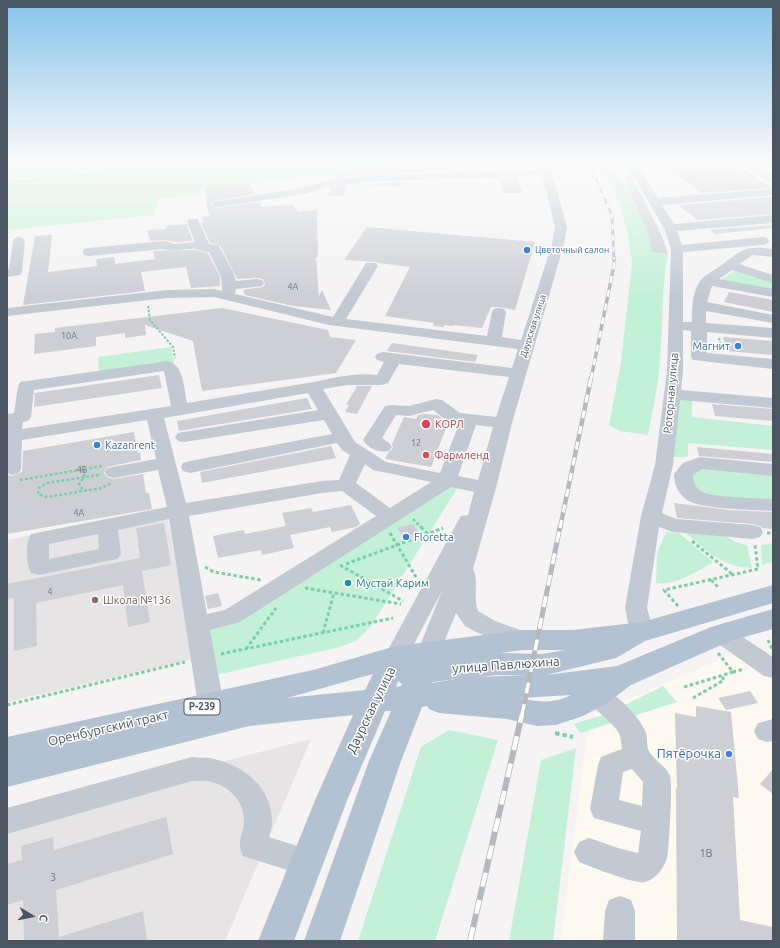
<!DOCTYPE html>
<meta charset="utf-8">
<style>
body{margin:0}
#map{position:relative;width:780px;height:948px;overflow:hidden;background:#f5f3f3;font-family:Ubuntu,sans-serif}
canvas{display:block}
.frame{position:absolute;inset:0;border:8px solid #4a5661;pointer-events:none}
.north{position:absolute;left:12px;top:896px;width:40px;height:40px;-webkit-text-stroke:3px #fff;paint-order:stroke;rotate:100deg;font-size:11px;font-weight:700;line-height:16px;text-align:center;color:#4a5661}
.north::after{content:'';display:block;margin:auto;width:14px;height:18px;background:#4a5661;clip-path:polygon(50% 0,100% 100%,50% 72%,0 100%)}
</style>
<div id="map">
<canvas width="780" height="948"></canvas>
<div class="frame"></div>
<div class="north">С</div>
</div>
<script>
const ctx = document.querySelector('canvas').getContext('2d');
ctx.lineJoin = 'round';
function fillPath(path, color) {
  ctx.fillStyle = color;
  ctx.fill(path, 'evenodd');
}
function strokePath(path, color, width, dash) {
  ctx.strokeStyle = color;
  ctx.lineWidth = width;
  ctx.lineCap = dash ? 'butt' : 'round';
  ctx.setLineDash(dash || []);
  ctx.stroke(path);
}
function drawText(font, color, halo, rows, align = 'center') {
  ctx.font = font + ' Ubuntu,sans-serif';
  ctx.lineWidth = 3;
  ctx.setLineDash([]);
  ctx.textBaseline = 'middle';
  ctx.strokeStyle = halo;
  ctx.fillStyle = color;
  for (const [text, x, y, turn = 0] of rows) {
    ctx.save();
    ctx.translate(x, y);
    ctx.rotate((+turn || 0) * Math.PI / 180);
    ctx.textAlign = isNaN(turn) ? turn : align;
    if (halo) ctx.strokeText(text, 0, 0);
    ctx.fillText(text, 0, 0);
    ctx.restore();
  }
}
fillPath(new Path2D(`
 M730 655 740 656 773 678V941H560L586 742 595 714Z`), '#fdf9ef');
fillPath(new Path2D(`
 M166 510 193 659 7 702V540Z
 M311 739 225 941H7V817Z`), '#e6e4e5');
fillPath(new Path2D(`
 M7 163H416L364 171 202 188V195L158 199 154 215 7 230Z
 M596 163H606L627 187 648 235 652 252 668 254C662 283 663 315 661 345 660 375 654 405 648 435L620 431 609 425 621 362 632 263 628 234 620 205 608 178Z
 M737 270 773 281V290L720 280Z
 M171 347 174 363 99 374 98 357Z
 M676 396 692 399V417L773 426V450L688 443V457H669Z
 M702 468 773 473V504L699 494 689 477Z
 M446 485 458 487 371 626 357 640 340 647 211 676 204 626Z
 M680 528 722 532C730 540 736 543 747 545L752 568C720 567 704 548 680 528Z
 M666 532 679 533 713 562C696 572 676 586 656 583L657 554Z
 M773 543V562L762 565 761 545Z
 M663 686 677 702 580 733 574 724 606 714Z
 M449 730 498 740 435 941H358L421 747Z
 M576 748 553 941H509L541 760Z`), '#c3f1d5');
fillPath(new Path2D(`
 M416 163H444V169L426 172 365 174 335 178 337 174Z
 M496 163H514L515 168 497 169Z
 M659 163H733L773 188 702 193Z
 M631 175 662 236 668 254 652 252 648 235 624 178Z
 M517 177 522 193H503L500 178Z
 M401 182V187L359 184H365Z
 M249 183 255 194 214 201 211 205 218 208 259 202 262 207 293 204 298 212 317 210 318 257H316L319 296 322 290 331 310 293 306 245 295 243 290 263 287 265 284 263 279 257 278 237 279 220 245 210 243 201 223 204 222 202 217 209 216 204 187Z
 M347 186 343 196H328L331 187Z
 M773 197V214L698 220 678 205Z
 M186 224 193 241 175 242 164 240 150 241 147 230 166 229V226Z
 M773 225V228L715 234 710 230Z
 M367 227 535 242 515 310 499 307H491L482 328 453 325V326L444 325V327L433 326 434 323 385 316 410 267 378 263 376 262 344 260Z
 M47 235H52L48 272 97 266 96 259 114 257 115 264 155 259 153 251 197 250 208 253 220 277V286L191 288 186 267 141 272 145 291 23 305 35 236Z
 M729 292 773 300V312L724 302Z
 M222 308 328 330 330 337 356 340 336 373 202 391 193 341 145 325 146 335 125 338V333L96 337V346L34 354 35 334 55 332V328Z
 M723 337 773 341V355L726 351Z
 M392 343 478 355 475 362 387 351Z
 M159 375 162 388 34 407 35 393Z
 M357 386H372L357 414 345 412 349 405H346Z
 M307 398 312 409 179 431 177 421Z
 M712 404 773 409V421L715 416Z
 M425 414 438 415 448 423 431 467 385 459 388 453 393 448 392 444 404 417 416 419 418 415Z
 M134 432 138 453 140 452 141 460 107 467 104 473 107 477 114 479 143 474 146 493H149L152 509 7 534V475L12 476 22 472 23 451Z
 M331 446 336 458 202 483 200 472Z
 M697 447 773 454V462L699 456Z
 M674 503 728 510 773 512V529L762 528 760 526 753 524 677 518Z
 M351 505 360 524 356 527 332 532 330 527 290 535 294 548 262 555 261 550 218 558 213 536 244 530 245 534 286 526 282 513 311 508 313 512Z
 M164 523 171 565 142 571 150 622 128 627 123 585 36 603 37 646 14 651V598L7 599V584L140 558 136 528Z
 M413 524 420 535 404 539 397 528Z
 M218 593 222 606 208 609 205 596Z
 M750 691 758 703 726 710 718 698Z
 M696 706 731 712 739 798 733 797 740 920 773 927V941H677L676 788 677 789 675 713 696 717Z
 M773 769V794L760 784Z
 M166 817 173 854 56 890 59 937 143 911 147 941H24L23 900 7 905V864L22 860 21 846 53 837 54 850Z`), '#cdcfd5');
strokePath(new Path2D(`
 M7 183 202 163`), '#7ad0a6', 1.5, [2, 1]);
strokePath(new Path2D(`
 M148 306 150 320 173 347 175 358
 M719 338 722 349`), '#7ad0a6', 2, [2.5, 1.5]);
strokePath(new Path2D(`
 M84 469V477L79 484 81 488 86 490
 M99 475 47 483 39 488 38 494 47 497 102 488 111 483
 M20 480 102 466
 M413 519 422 528`), '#7ad0a6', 2.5, [3, 2]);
strokePath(new Path2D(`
 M421 527 428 534
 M390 533 416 577
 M767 533H773
 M692 541 732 574
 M346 564 443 528
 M340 565 403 601
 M205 567 214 572 261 580
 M711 580 719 588
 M305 588 401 604
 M678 606 664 590 758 569 755 545
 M323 633 334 593
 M768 640 772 649
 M246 649 276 608
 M718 653 733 672 744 669
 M221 654 393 618
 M684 687 733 672
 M693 698 724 680 721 675
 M7 705 185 662`), '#7ad0a6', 3, [3.5, 2.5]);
strokePath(new Path2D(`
 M555 733 573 737`), '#7ad0a6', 4, [4.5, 3]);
fillPath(new Path2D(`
 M539 163H549L567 227 564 244 512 423 496 488 473 569C479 579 473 597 478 611L495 621 531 634 535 640 531 646 523 649 478 633 465 626 456 613 437 659 429 662 421 659 417 653 442 591 404 663 396 666 388 663 384 657 458 521 461 516 468 515 474 492 451 487 240 622 210 630 224 705 220 712 211 715 202 712 198 705 169 519 118 530 121 554 117 559 39 575 31 573C26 564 25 543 31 534L167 507 158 470 114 478 107 476 105 472 107 468 156 459 147 420 22 440 21 469 19 473 12 475 7 473V414L14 413 18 386 20 382 168 361C184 365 184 389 187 403 227 396 267 390 308 383 331 379 352 372 377 375L384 362 377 360 375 357 377 354 383 352 512 368 518 349 329 325 214 297 167 298 7 316V308L167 290 214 289 222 291 221 277 209 252C205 252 200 250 197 249 184 248 178 253 163 249L89 256 84 255 83 252 84 249 89 248 164 241 175 244 195 242 187 222 189 219H197L199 222 209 244 219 245 220 248 233 272 236 281 257 279 262 280 264 283 262 286 236 289 235 294 333 317 366 263H376L378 266 346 319 487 336 492 312 494 309 499 308 504 309 506 312 502 337 521 340 552 244 555 227 542 175 365 182 331 186 304 194 218 207 214 206 212 204 214 202 218 201 303 188 330 180 365 176 540 169ZM399 364 509 377 496 417 460 413 442 400 436 399 409 406 391 405 385 406 363 440C369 449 379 453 389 451L392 447 389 443 382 438 396 415 409 416 433 410 449 422 459 424 440 473 386 462 355 442 323 389 347 385H382L388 383ZM164 371 171 406 22 429 23 422 28 421 31 417 34 390ZM308 393 318 410 184 432 178 433 175 437 178 441 184 442 324 420 332 434 190 461 183 463 181 467 183 471 190 473 337 443 342 450 350 455 339 480 322 481 186 503 164 418ZM476 425 493 427 478 480 458 476ZM365 464 373 470 431 482 390 508 356 483ZM342 491 376 516 225 610 207 614 189 516 322 493ZM98 534 99 549 49 559V544Z
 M628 163H638V167L658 198 773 189V195L662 205 674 224 773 215V223L677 231 682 245 763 237 767 238 769 241 767 244 763 245 683 252V322H692C692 308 692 286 705 276 710 272 717 269 723 264 744 248 746 246 773 249V257L753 255 739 264 773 275V283L732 270 719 279 773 289V297L712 286 707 302 773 315V323L706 311V323L773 328V338L707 332V353L773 359V369L693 360 691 357V331L683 330V371L681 390 773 398V408L680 400 673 465 662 513 676 519 753 525 760 527 763 532 760 537 753 539 673 532 659 527 647 608 654 632 650 638 642 641 634 638 630 632 625 608 641 516 655 465 667 371 671 249 664 228 628 167Z
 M741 163H753L773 175V183L769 182Z
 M19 237 23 238 25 241 22 272 20 275 7 277V269H9L13 241 15 238Z
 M700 457 773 464V476L702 469 693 475C693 482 695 487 701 491 709 498 760 498 773 499V511C756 510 698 509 687 500 678 493 674 485 674 474L683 463Z
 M721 625 729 628 773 657V678L764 676 713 640 709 634 713 628Z
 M597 685C613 690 640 716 646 733 648 738 646 746 649 751 654 761 666 765 670 776 673 784 669 848 667 858 664 868 656 879 645 882 633 884 592 867 579 862L574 852 579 842 589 838 621 849 638 853 641 831 594 818 590 809 598 765 601 757 622 749C621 745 621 740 620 736 616 723 592 710 584 695L588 688ZM632 769 643 782 642 806 619 800 623 772Z
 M773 719V741L767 742 758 739 754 731 758 723Z
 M192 757C199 758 207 757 214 759 245 766 272 788 272 822 272 827 270 833 269 837L316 852 321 862 316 872 306 876 243 856C236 840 243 837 244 822 245 803 230 786 211 782 205 780 198 781 192 781L7 834V808Z
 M620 896 631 900 635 911V941H603L605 911 609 900Z`), '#c1cad2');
fillPath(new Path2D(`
 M773 585V603L645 641 616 658 546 675 617 666 711 627 773 609V629L730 641 631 685 607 703 583 716 556 725 537 726 507 719 439 713 429 709 427 706 422 707 401 761 340 941H304L369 761 391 711H385L348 798 294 941H258L316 798 353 715 249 726 7 787V737L313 670 396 646 523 630H573L642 622ZM523 650H565L542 654 500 653ZM373 674 365 690 287 698ZM497 675H528L480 677ZM456 679 431 683 432 682ZM398 681 402 684 401 686 396 687ZM571 695C554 704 538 702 520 698Z`), '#b3c2d1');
const railFar4 = new Path2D(`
 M589 163 612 216 614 259`);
const railFar3 = new Path2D(`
 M591 379 614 265V258`);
const railFar2 = new Path2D(`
 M560 528 591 378`);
const railFar1 = new Path2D(`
 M522 715 560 527`);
const rail = new Path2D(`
 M470 941 522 714`);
strokePath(railFar4, '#b5b8bd', 3);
strokePath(railFar3, '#b5b8bd', 3.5);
strokePath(railFar2, '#b5b8bd', 4.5);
strokePath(railFar1, '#b5b8bd', 5);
strokePath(rail, '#b5b8bd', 6);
strokePath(railFar4, '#fff', 2, [5.5]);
strokePath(railFar3, '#fff', 2.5, [7]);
strokePath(railFar2, '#fff', 3, [8]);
strokePath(railFar1, '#fff', 3.5, [11]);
strokePath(rail, '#fff', 4.5, [14]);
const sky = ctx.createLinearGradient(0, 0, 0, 296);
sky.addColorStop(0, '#85c3ea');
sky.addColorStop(0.55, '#fafafa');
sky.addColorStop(1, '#fafafa00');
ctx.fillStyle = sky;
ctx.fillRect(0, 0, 780, 296);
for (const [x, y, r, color] of [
 [527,250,4,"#3f7fe0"],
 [738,346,4,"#3f7fe0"],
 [426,424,5,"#e0444e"],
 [97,445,4,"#3f7fe0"],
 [426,455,4,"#e0444e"],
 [406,537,4,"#3f7fe0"],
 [348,583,4,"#0f9aa8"],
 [95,600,4,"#8d6e63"],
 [729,754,4,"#3f7fe0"]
]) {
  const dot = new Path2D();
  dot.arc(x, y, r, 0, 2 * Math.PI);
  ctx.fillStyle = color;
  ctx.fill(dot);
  strokePath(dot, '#fff', 1.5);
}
drawText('9px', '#366cbe', '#fff', [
 ["Цветочный салон",535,250]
], 'left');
drawText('9px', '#6b747e', null, [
 ["4А",293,287],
 ["10А",69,336],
 ["12",416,443],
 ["4Б",82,470],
 ["4А",79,513],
 ["4",50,592]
]);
drawText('9px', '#4a5661', '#fff', [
 ["Даурская улица",533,326,-72]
]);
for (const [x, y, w] of [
 [202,707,36]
]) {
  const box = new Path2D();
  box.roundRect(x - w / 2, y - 8, w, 16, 3);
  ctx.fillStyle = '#fff';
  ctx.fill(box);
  strokePath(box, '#4a5661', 1);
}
drawText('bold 10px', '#4a5661', null, [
 ["Р-239",202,707]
]);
drawText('11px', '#366cbe', '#fff', [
 ["Магнит",730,346,"right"],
 ["Kazanrent",105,445],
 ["Floretta",414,537]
], 'left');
drawText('11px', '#4a5661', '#fff', [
 ["Роторная улица",671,393,-85]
]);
drawText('11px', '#be3a42', '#fff', [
 ["КОРЛ",435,424],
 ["Фармленд",434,455]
], 'left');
drawText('11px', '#0d838f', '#fff', [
 ["Мустай Карим",356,583]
], 'left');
drawText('11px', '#785e54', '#fff', [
 ["Школа №136",103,600]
], 'left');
drawText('11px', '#6b747e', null, [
 ["1В",706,853],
 ["3",53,877]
]);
drawText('13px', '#4a5661', '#fff', [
 ["улица Павлюхина",506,665,-4],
 ["Даурская улица",371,710,-64],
 ["Оренбургский тракт",108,728,-13]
]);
drawText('13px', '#366cbe', '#fff', [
 ["Пятёрочка",721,754]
], 'right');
</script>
